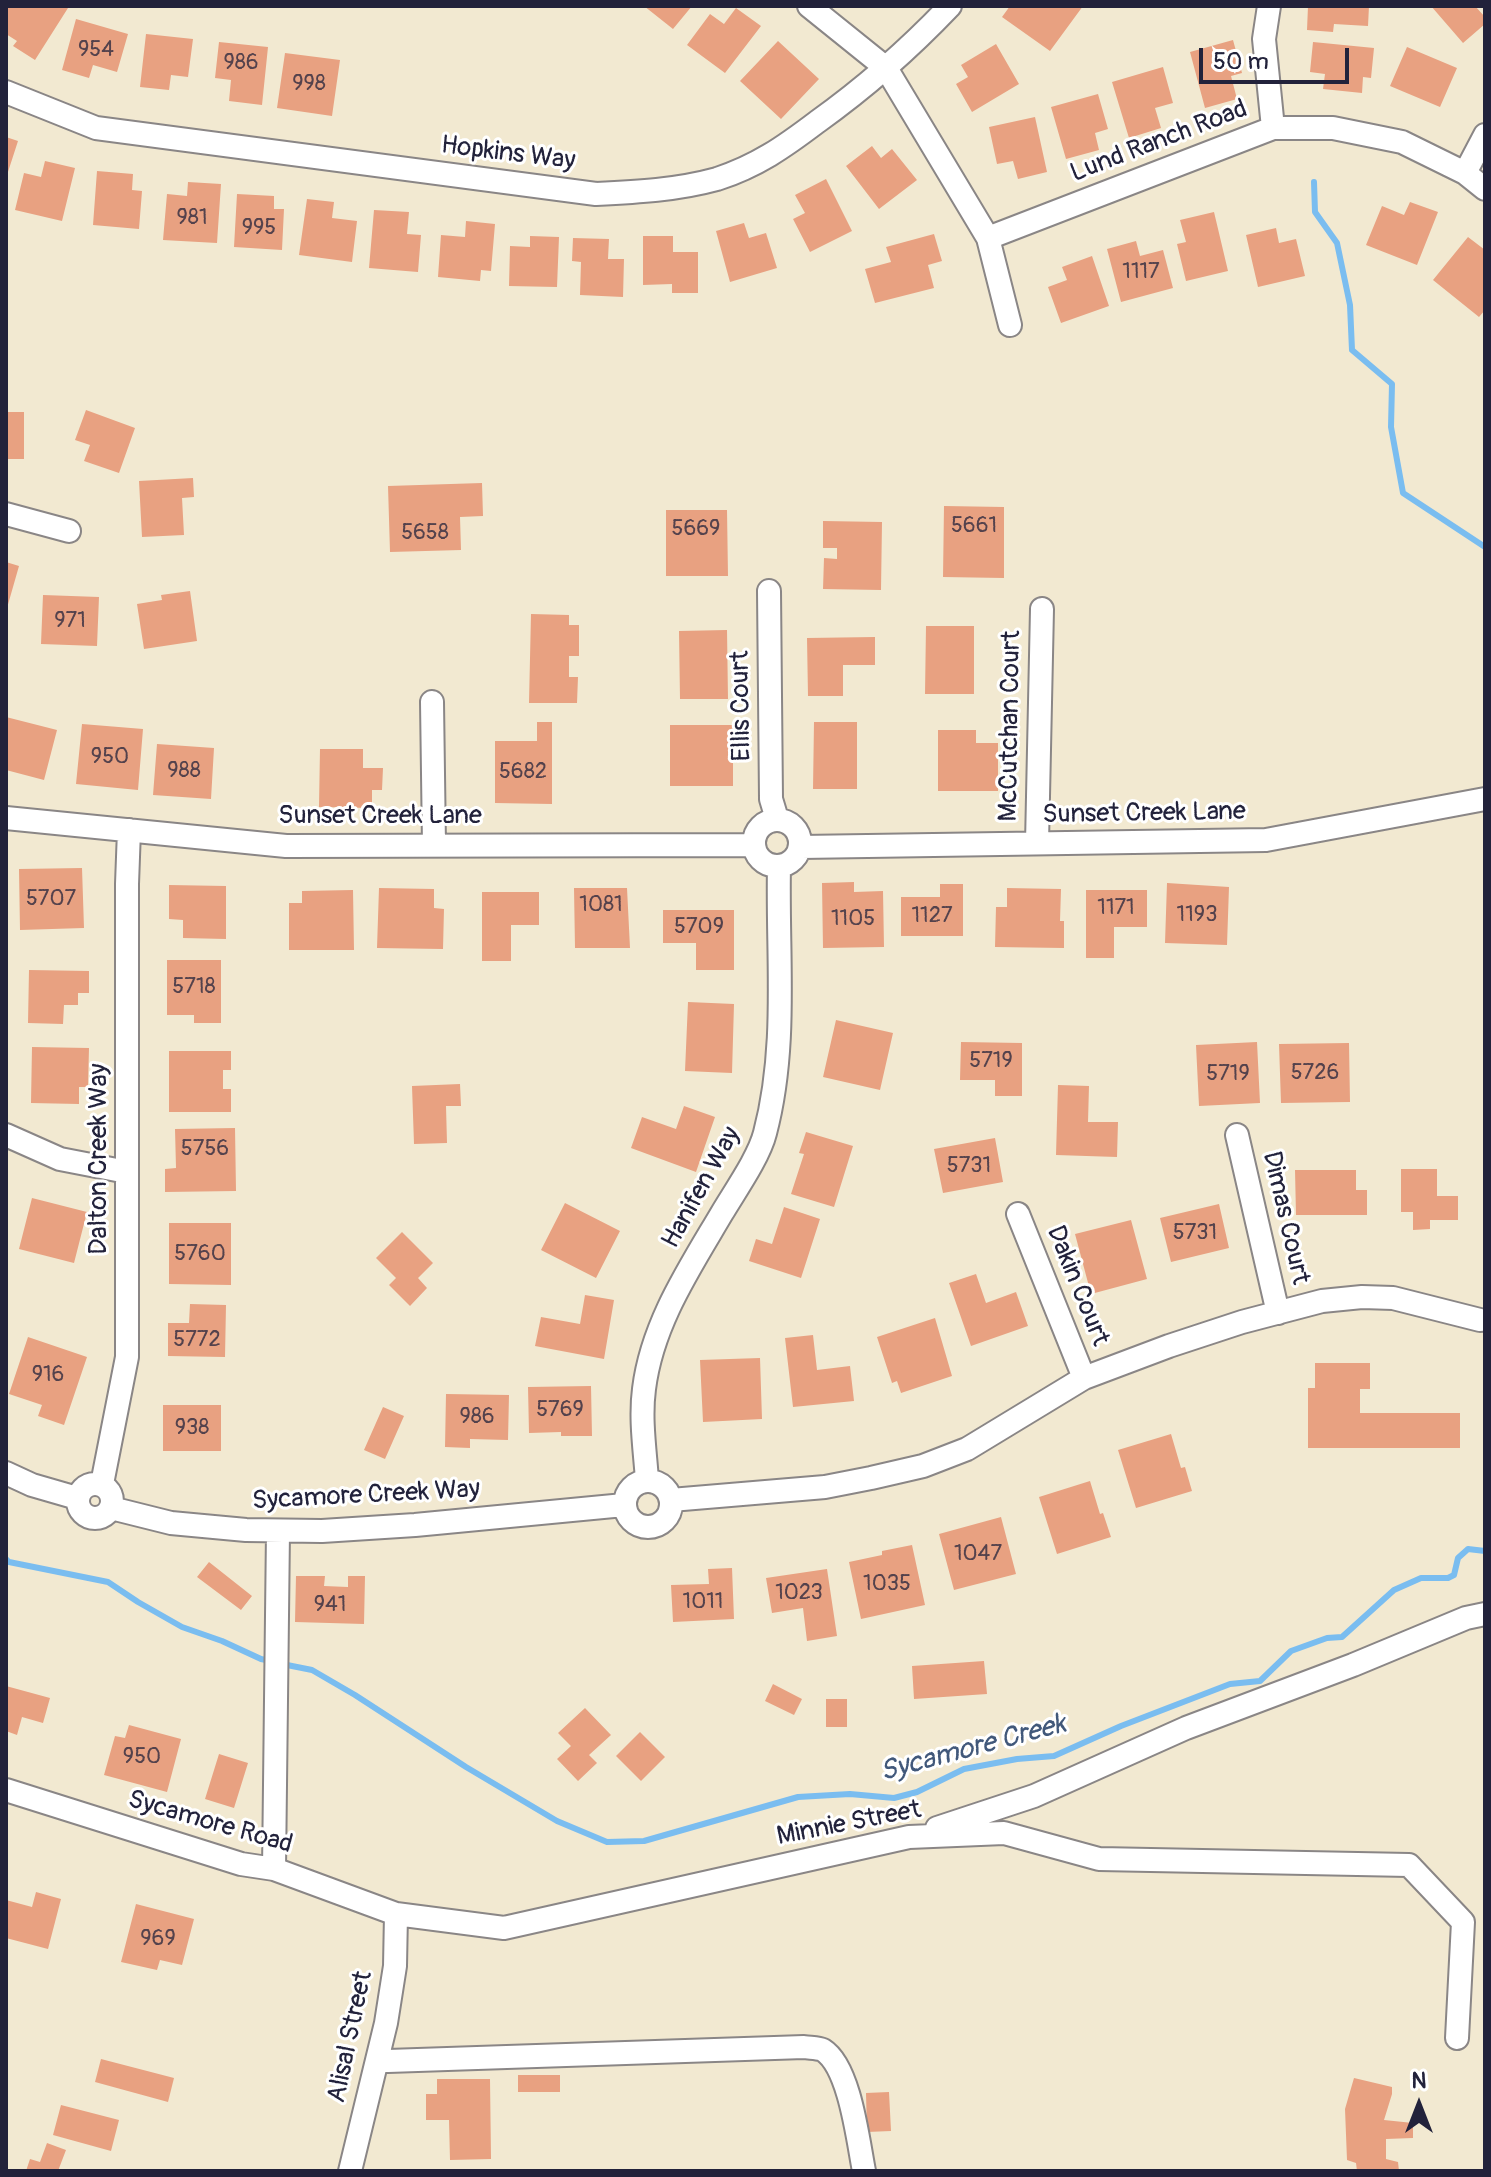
<!DOCTYPE html>
<style>
body{margin:0}
#map{position:relative;width:1491px;height:2177px;overflow:hidden;background:#f2e9d1;font-family:Pangolin,sans-serif}
canvas{display:block}
.frame{position:absolute;inset:0;border:8px solid #22223b;pointer-events:none}
.north{position:absolute;left:1379px;top:2065px;width:80px;height:80px;-webkit-text-stroke:6px #fff;paint-order:stroke;rotate:0deg;font-size:22px;font-weight:700;line-height:32px;text-align:center;color:#22223b}
.north::after{content:'';display:block;margin:auto;width:28px;height:36px;background:#22223b;clip-path:polygon(50% 0,100% 100%,50% 72%,0 100%)}
.scale{position:absolute;left:1199px;top:48px;width:150px;height:36px;box-sizing:border-box;border:4px solid #22223b;border-top:0;padding-left:10px;font-size:24px;line-height:28px;white-space:nowrap;color:#22223b;-webkit-text-stroke:6px #fff;paint-order:stroke}
</style>
<div id="map">
<canvas width="1491" height="2177"></canvas>
<div class="frame"></div>
<div class="north">N</div>
<div class="scale">50 m</div>
</div>
<script>
const ctx = document.querySelector('canvas').getContext('2d');
ctx.lineJoin = 'round';
function strokePath(path, color, width, dash) {
  ctx.strokeStyle = color;
  ctx.lineWidth = width;
  ctx.lineCap = dash ? 'butt' : 'round';
  ctx.setLineDash(dash || []);
  ctx.stroke(path);
}
function fillPath(path, color) {
  ctx.fillStyle = color;
  ctx.fill(path, 'evenodd');
}
function drawText(font, color, halo, rows, align = 'center') {
  ctx.font = font + ' Pangolin,sans-serif';
  ctx.lineWidth = 6;
  ctx.setLineDash([]);
  ctx.textBaseline = 'middle';
  ctx.strokeStyle = halo;
  ctx.fillStyle = color;
  for (const [text, x, y, turn = 0] of rows) {
    ctx.save();
    ctx.translate(x, y);
    ctx.rotate((+turn || 0) * Math.PI / 180);
    ctx.textAlign = isNaN(turn) ? turn : align;
    if (halo) ctx.strokeText(text, 0, 0);
    ctx.fillText(text, 0, 0);
    ctx.restore();
  }
}
strokePath(new Path2D(`
 M1314 182 1315 212 1337 243 1350 305 1352 350 1392 384 1391 427 1403 493 1485 547
 M6 1559 9 1562 108 1582 138 1602 182 1627 222 1641 261 1659 271 1661
 M282 1664 312 1670 355 1695 466 1767 557 1821 607 1842 644 1841 798 1797 850 1794 894 1798 917 1792 964 1769 1017 1759 1054 1756 1121 1726 1230 1684 1260 1681 1291 1651 1327 1638 1342 1637 1394 1590 1421 1578H1448L1454 1575 1458 1558 1468 1549 1485 1551`), '#7abdf0', 6);
fillPath(new Path2D(`
 M6 6H64L68 8 35 60 13 46 17 41 6 34Z
 M644 6H692L673 29Z
 M1010 6H1083L1050 51 1002 17Z
 M1308 6H1369L1368 26 1334 24 1333 32 1307 30Z
 M1431 6H1475L1485 17V24L1463 43Z
 M736 8 761 26 725 73 687 45 710 14 724 24Z
 M76 19 128 34 117 72 93 65 89 78 62 70Z
 M146 34 193 39 188 77 171 75 169 90 140 87Z
 M1233 40 1242 73 1231 76 1237 99 1205 108 1190 52Z
 M778 41 819 79 781 119 740 81Z
 M219 42 268 47 262 105 229 101 231 80 215 78Z
 M1313 42 1374 48 1371 78 1363 77 1362 93 1323 89 1325 74 1310 72Z
 M996 44 1019 84 972 112 956 84 968 77 961 65Z
 M1407 47 1457 68 1440 107 1390 86Z
 M285 53 340 60 332 116 277 108Z
 M1163 67 1173 103 1155 108 1161 128 1129 138 1112 82Z
 M1098 94 1108 129 1095 133 1099 150 1066 159 1051 107Z
 M1035 117 1047 172 1018 179 1013 161 997 164 989 127Z
 M6 137 18 141 7 175H6Z
 M872 146 881 158 892 149 917 180 879 209 846 166Z
 M45 161 75 168 62 221 15 210 24 173 41 177Z
 M97 171 133 174 132 190 142 191 139 229 93 225Z
 M826 179 852 231 810 252 793 219 805 213 795 195Z
 M188 182 221 184 217 243 163 240 167 194 187 196Z
 M237 194 274 196V209H284L282 250 234 247Z
 M307 199 334 202 332 218 357 221 352 262 299 255Z
 M1410 202 1438 212 1417 265 1366 245 1382 206 1404 215Z
 M374 210 409 212 407 234 421 235 418 272 369 268Z
 M1214 212 1228 271 1186 281 1177 244 1186 242 1180 220Z
 M466 221 495 224 491 271 481 270 480 281 438 277 441 235 465 237Z
 M744 223 749 238 766 233 777 268 730 282 716 231Z
 M1276 228 1279 243 1296 239 1305 276 1258 287 1246 235Z
 M934 234 942 261 928 265 934 288 875 303 865 269 891 262 886 247Z
 M530 236 559 237 557 287 509 286 510 246 530 247Z
 M643 236H673V252H698V293H672V284L643 285Z
 M1468 237 1485 250V310L1479 317 1433 280Z
 M573 238 609 239 608 259H624L623 297 580 295 581 262 572 261Z
 M1136 241 1140 256 1163 250 1173 288 1121 302 1107 249Z
 M1092 256 1109 306 1061 323 1048 287 1067 280 1062 267Z
 M86 410 135 428 119 473 84 461 90 445 75 440Z
 M6 412H24V459H6Z
 M193 478 194 497 182 498 184 535 142 537 139 481Z
 M482 483 483 516 460 517 461 550 390 552 388 486Z
 M944 506 1004 507V578L943 577Z
 M666 510H727L728 576H666Z
 M823 521 882 522 881 590 823 589 824 558 837 559V548H823Z
 M6 562 19 566 7 608 6 607Z
 M190 591 197 641 144 649 137 604 162 600 161 595Z
 M43 595 99 597 97 646 41 644Z
 M531 614 569 615V625H579V656H569V677H578L577 703H529Z
 M926 626H974V694H925Z
 M727 630 728 699H680L679 631Z
 M875 637V665H843V696H808L807 638Z
 M6 717 57 730 44 780 6 770Z
 M537 722H552V804L495 803V741H537Z
 M814 722H857V789H813Z
 M82 724 143 729 138 790 76 784Z
 M670 725H733V786H670Z
 M938 730H976V743H998V791H938Z
 M157 744 214 748 211 799 153 795Z
 M320 749H363V768H383L382 790H372V808L319 807Z
 M82 868 84 928 20 930 19 869Z
 M854 882V892L883 891 884 947 823 948 822 883Z
 M1167 883 1229 887 1227 945 1165 943Z
 M940 884H963V936H901V897H940Z
 M169 885 226 886V939L183 938V920L169 919Z
 M379 888 434 889V908L444 909 443 949 377 948Z
 M574 888H627L630 948H575Z
 M1007 888 1061 889 1060 921H1064V948L995 947 996 907H1007Z
 M353 890 354 950H289V903H302V891Z
 M1086 890H1147V927H1114V958H1086Z
 M482 892H539V925H511V961H482Z
 M663 910H734V970H696V943H663Z
 M167 960H221V1023H194V1015H167Z
 M29 970 89 971V993H78V1005H64L63 1024 28 1023Z
 M688 1002 734 1004 732 1073 685 1071Z
 M836 1020 893 1033 880 1090 823 1077Z
 M961 1042 1022 1043V1096H995V1080H960Z
 M1257 1042 1260 1103 1199 1106 1196 1045Z
 M1349 1043 1350 1102 1281 1103 1279 1044Z
 M32 1047 89 1048 88 1087H79V1104L31 1103Z
 M169 1051H231V1070H223V1089H231V1112H169Z
 M460 1084 461 1106H446L447 1143 414 1144 412 1086Z
 M1058 1085 1089 1086 1088 1122H1118L1117 1157 1056 1155Z
 M684 1106 715 1117 696 1172 631 1148 642 1117 676 1129Z
 M235 1128 236 1191 165 1192V1169L176 1168 175 1129Z
 M806 1132 853 1146 834 1207 791 1194 804 1154 799 1153Z
 M995 1138 1003 1182 943 1193 934 1149Z
 M1401 1169H1437V1196H1458V1220H1430V1229L1413 1230V1212H1401Z
 M1295 1170H1356V1190H1367V1215H1296Z
 M32 1198 87 1212 74 1263 19 1249Z
 M565 1203 620 1231 596 1278 541 1250Z
 M1219 1204 1229 1248 1171 1262 1160 1218Z
 M784 1207 820 1219 801 1278 749 1261 756 1239 772 1244Z
 M1131 1220 1147 1279 1091 1294 1075 1234Z
 M169 1223H231V1285L169 1284Z
 M402 1232 433 1263 418 1278 427 1288 410 1306 389 1285 396 1278 376 1258Z
 M976 1274 986 1303 1016 1292 1028 1326 971 1346 949 1283Z
 M585 1295 614 1300 604 1359 535 1346 541 1317 580 1324Z
 M190 1304 226 1305 225 1357 168 1356V1323H189Z
 M935 1318 952 1376 901 1393 897 1381 892 1383 877 1337Z
 M813 1335 817 1370 850 1366 854 1401 793 1407 785 1338Z
 M28 1337 87 1357 64 1425 38 1416 42 1405 9 1394Z
 M760 1358 762 1419 703 1422 700 1360Z
 M1315 1363H1370V1389H1360V1413H1460V1448H1308V1388H1315Z
 M591 1386 592 1436H561V1432L529 1433 528 1387Z
 M446 1394 509 1395 508 1440 470 1439V1448L445 1447Z
 M163 1405H221V1451H163Z
 M383 1407 404 1416 385 1459 364 1450Z
 M1171 1434 1181 1468 1185 1467 1192 1491 1136 1508 1118 1450Z
 M1090 1481 1100 1514 1103 1513 1111 1537 1057 1554 1039 1497Z
 M1001 1517 1016 1574 954 1590 939 1534Z
 M912 1545 925 1605 861 1619 849 1562 882 1555V1551Z
 M209 1562 252 1596 241 1610 197 1577Z
 M732 1568 734 1619 673 1622 671 1585 709 1584 708 1569Z
 M827 1569 837 1636 807 1641 803 1608 772 1613 766 1578Z
 M296 1576H325L324 1586 348 1587V1576H365L364 1624 295 1622Z
 M984 1661 987 1694 914 1699 912 1666Z
 M773 1684 802 1699 794 1715 765 1701Z
 M6 1686 50 1698 43 1723 22 1717 17 1735 6 1731Z
 M826 1699H847V1727H826Z
 M585 1708 611 1735 589 1755 597 1763 578 1781 557 1759 571 1746 558 1733Z
 M129 1725 181 1739 167 1792 104 1775 115 1736 125 1738Z
 M640 1732 665 1757 641 1781 616 1756Z
 M219 1754 248 1763 234 1808 205 1799Z
 M36 1892 61 1899 48 1949 6 1938V1900L32 1907Z
 M136 1904 194 1919 182 1965 160 1960 157 1970 121 1962Z
 M101 2059 174 2078 168 2102 95 2082Z
 M518 2075H560V2092H518Z
 M1354 2078 1392 2087V2094L1384 2120 1413 2123V2138L1386 2139V2159L1398 2162 1399 2171H1357L1356 2163 1347 2160 1345 2109Z
 M437 2079H490L491 2159 450 2160 449 2120H426V2094H437Z
 M889 2092 891 2131 867 2132 866 2093Z
 M61 2105 119 2120 111 2151 53 2135Z
 M47 2143 66 2150 58 2171H26L30 2159 40 2162Z`), '#e8a181');
const street = new Path2D(`
 M809 6 886 68 988 238 1010 325
 M1269 6 1264 39 1273 128
 M6 92 96 128 596 194C637 192 677 190 717 179 757 166 784 147 817 122 866 87 909 49 950 6
 M1465 173 1485 135
 M988 238 1273 128H1333L1402 142 1465 173 1485 189
 M6 514 69 531
 M769 591 771 799 777 819
 M432 702 434 845
 M6 818 286 846 754 845
 M754 843a23 23 0 1 1 46 0a23 23 0 1 1-46 0Z
 M1037 843 1042 609
 M801 847 1266 840 1485 799
 M6 1135 60 1159 127 1172
 M1237 1135 1278 1313
 M1018 1214 1084 1378
 M6 1473 32 1485 77 1498
 M647 1480C645 1451 640 1419 644 1389 652 1324 689 1269 722 1213 735 1191 759 1157 765 1133 788 1046 777 956 779 867
 M625 1504a23 23 0 1 1 46 0a23 23 0 1 1-46 0Z
 M78 1501a17 17 0 1 1 34 0a17 17 0 1 1-34 0Z
 M102 1484 127 1357V884L129 830
 M671 1500 825 1487 871 1478 923 1466 967 1449 1084 1378 1169 1346 1242 1322 1322 1301 1362 1297 1393 1298 1480 1320
 M111 1508 171 1523 246 1530 322 1531 415 1525 624 1505
 M6 1790 241 1864 274 1869 396 1914 504 1928 909 1837 1004 1833 1099 1859 1409 1865 1463 1922 1457 2038
 M937 1828 1034 1796 1186 1728 1353 1665 1466 1618 1485 1614
 M274 1869 278 1531
 M377 2060 388 2061 804 2047C810 2048 818 2048 823 2050 850 2067 858 2141 864 2171
 M350 2171 386 2023 395 1966 396 1914`);
strokePath(street, '#8a8686', 26);
strokePath(street, '#fff', 22);
drawText('22px', '#54424c', null, [
 ["954",96,50],
 ["986",241,63],
 ["998",309,84],
 ["981",192,218],
 ["995",259,228],
 ["1117",1141,272],
 ["5661",974,526],
 ["5669",696,529],
 ["5658",425,533],
 ["971",70,621],
 ["950",110,757],
 ["988",184,771],
 ["5682",523,772],
 ["5707",51,899],
 ["1081",601,905],
 ["1171",1116,908],
 ["1193",1197,915],
 ["1127",932,916],
 ["1105",853,919],
 ["5709",699,927],
 ["5718",194,987],
 ["5719",991,1061],
 ["5726",1315,1073],
 ["5719",1228,1074],
 ["5756",205,1149],
 ["5731",969,1166],
 ["5731",1195,1233],
 ["5760",200,1254],
 ["5772",197,1340],
 ["916",48,1375],
 ["5769",560,1410],
 ["986",477,1417],
 ["938",192,1428],
 ["1047",978,1554],
 ["1035",887,1584],
 ["1023",799,1593],
 ["1011",703,1602],
 ["941",330,1605],
 ["950",142,1757],
 ["969",158,1939]
]);
drawText('26px', '#22223b', '#fff', [
 ["Lund Ranch Road",1159,142,-21],
 ["Hopkins Way",508,154,7],
 ["Ellis Court",742,706,-91],
 ["McCutchan Court",1011,726,-89],
 ["Sunset Creek Lane",1144,814,-1],
 ["Sunset Creek Lane",380,816],
 ["Dalton Creek Way",99,1159,-90],
 ["Hanifen Way",702,1188,-61],
 ["Dimas Court",1285,1218,77],
 ["Dakin Court",1077,1286,68],
 ["Sycamore Creek Way",366,1496,-3],
 ["Sycamore Road",210,1823,16],
 ["Minnie Street",849,1824,-11],
 ["Alisal Street",351,2037,-78]
]);
drawText('italic 28px', '#41587a', '#fff', [
 ["Sycamore Creek",973,1749,-15]
]);
</script>
